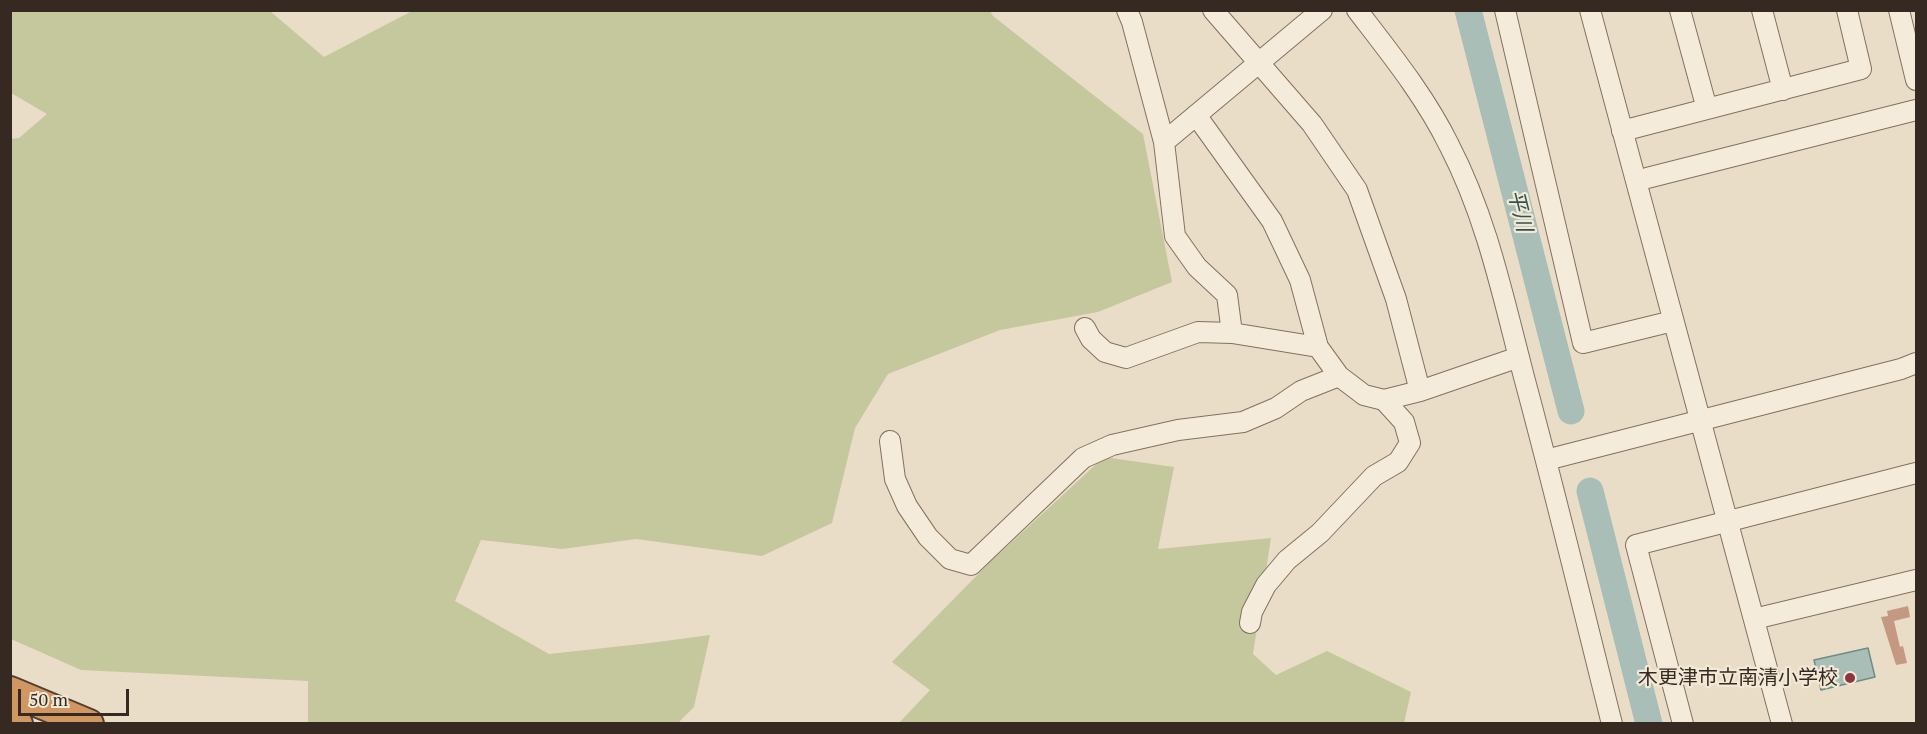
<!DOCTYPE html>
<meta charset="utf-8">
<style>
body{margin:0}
#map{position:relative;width:1927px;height:734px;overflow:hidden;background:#eaddc8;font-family:"PT Serif",serif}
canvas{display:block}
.frame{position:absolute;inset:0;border:12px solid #362921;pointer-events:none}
.scale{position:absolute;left:18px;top:689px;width:111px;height:27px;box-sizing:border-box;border:3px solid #362921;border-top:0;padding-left:8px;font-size:18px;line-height:21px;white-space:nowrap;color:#362921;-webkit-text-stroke:4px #f2e8d6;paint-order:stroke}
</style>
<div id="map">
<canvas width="1927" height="734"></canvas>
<div class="frame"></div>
<div class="scale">50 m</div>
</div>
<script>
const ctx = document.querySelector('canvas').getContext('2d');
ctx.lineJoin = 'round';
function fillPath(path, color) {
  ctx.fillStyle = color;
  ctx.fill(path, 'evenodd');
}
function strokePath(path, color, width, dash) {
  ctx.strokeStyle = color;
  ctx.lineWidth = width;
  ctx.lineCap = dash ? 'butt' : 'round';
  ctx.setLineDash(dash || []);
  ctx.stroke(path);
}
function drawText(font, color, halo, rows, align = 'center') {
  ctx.font = font + ' "PT Serif","Noto Sans JP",serif';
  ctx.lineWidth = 4.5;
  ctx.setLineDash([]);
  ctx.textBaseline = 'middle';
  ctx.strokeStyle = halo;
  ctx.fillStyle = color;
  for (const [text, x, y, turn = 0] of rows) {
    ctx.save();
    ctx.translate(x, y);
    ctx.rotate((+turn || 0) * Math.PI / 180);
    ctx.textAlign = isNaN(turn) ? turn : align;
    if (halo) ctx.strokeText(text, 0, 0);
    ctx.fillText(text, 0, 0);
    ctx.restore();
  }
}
fillPath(new Path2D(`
 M11 10 270 11 324 57 412 11H990L993 16 1143 134 1172 282 1098 312 1000 330 888 374 855 428 832 523 762 556 636 539 562 549 481 540 455 601 549 654 650 643 710 635 694 707 678 723H308V681L81 670 11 639V139L19 138 47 114 11 93Z
 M1104 457 1174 467 1158 549 1271 538 1253 654 1276 675 1327 651 1411 692 1404 723H899L930 690 892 662 989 563Z`), '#c5c79d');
const water = new Path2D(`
 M1868 648 1875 677 1821 690 1814 660Z`);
fillPath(water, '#a8beb6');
strokePath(water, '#708c83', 1.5);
strokePath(new Path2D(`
 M1468 10 1571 411
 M1590 491 1649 724`), '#a8beb6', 27);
fillPath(new Path2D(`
 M1908 606 1910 617 1894 621 1900 647 1903 646 1907 663 1896 665 1881 617 1888 616 1887 611Z`), '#c49882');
const minor = new Path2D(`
 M1127 10 1132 22 1164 142 1175 236 1197 267 1227 295 1232 333 1318 347 1339 376 1364 395 1384 400 1420 391 1519 357
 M1213 10 1312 124 1357 190 1396 299 1420 391
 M1357 10C1390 53 1425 96 1449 145 1487 218 1503 297 1524 377 1555 492 1583 608 1612 724
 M1505 10 1583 343 1673 321
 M1590 10 1782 724
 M1680 10 1707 109
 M1762 10 1783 90
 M1899 10 1916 80
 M1196 115 1272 221 1300 280 1318 347
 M1622 131 1861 69 1847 10
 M1164 142 1322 10
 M1647 178 1916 110
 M1085 328 1091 339 1105 352 1126 358 1198 332 1232 333
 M890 441 895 479 907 506 928 537 950 559 971 565 1083 458 1112 445 1178 430 1243 422 1276 408 1301 391 1339 376
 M1546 460 1901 369 1916 363
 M1754 619 1916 580
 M1250 623 1252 612 1266 585 1287 560 1320 533 1374 476 1398 462 1410 443 1404 422 1384 400
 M1683 724 1636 545 1916 473`);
const highway = new Path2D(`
 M10 691 89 724
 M10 720 18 724`);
strokePath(minor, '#84705f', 22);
strokePath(highway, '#523f32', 32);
strokePath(minor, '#f5ebda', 20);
strokePath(highway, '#d09762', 28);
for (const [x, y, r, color] of [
 [1850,678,6,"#8d353c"]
]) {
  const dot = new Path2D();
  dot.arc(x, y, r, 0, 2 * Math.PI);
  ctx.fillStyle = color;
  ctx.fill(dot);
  strokePath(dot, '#f2e8d6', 2);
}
drawText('20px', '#362921', '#f2e8d6', [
 ["木更津市立南清小学校",1838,678]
], 'right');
drawText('italic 21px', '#32544f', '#f2e8d6', [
 ["平川",1519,211,76]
]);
</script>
